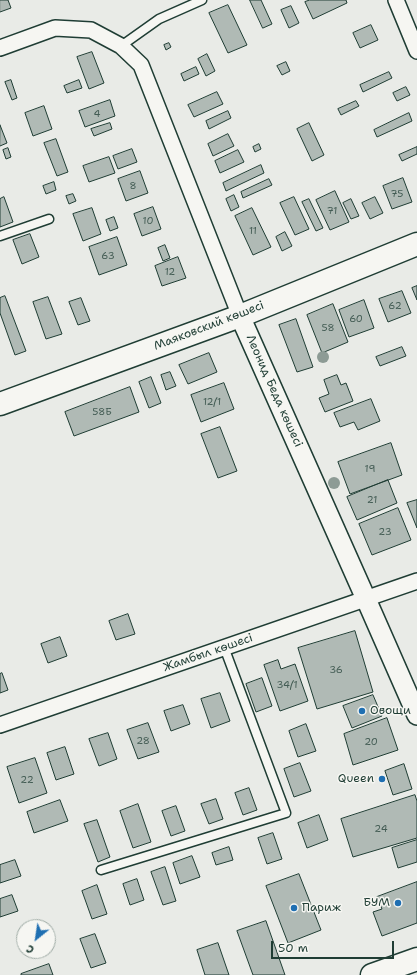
<!DOCTYPE html>
<meta charset="utf-8">
<style>
body{margin:0}
#map{position:relative;width:417px;height:975px;overflow:hidden;background:#e9ebe7;font-family:"Shantell Sans",sans-serif}
canvas{display:block}
.north{position:absolute;left:16px;top:919px;width:40px;height:40px;box-sizing:border-box;background:#f6f6f2;border:1px solid #a0aca6;border-radius:50%;rotate:210deg;font-size:11px;font-weight:700;line-height:16px;text-align:center;color:#1f3d34}
.north::after{content:'';display:block;margin:auto;width:14px;height:18px;background:#1f6fb2;clip-path:polygon(50% 0,100% 100%,50% 72%,0 100%)}
.scale{position:absolute;left:271px;top:941px;width:123px;height:18px;box-sizing:border-box;border:2px solid #1f3d34;border-top:0;padding-left:5px;font-size:12px;line-height:14px;white-space:nowrap;color:#1f3d34;-webkit-text-stroke:3px #f6f6f2;paint-order:stroke}
</style>
<div id="map">
<canvas width="417" height="975"></canvas>
<div class="north">С</div>
<div class="scale">50 m</div>
</div>
<script>
const ctx = document.querySelector('canvas').getContext('2d');
ctx.lineJoin = 'round';
function fillPath(path, color) {
  ctx.fillStyle = color;
  ctx.fill(path, 'evenodd');
}
function strokePath(path, color, width, dash) {
  ctx.strokeStyle = color;
  ctx.lineWidth = width;
  ctx.lineCap = dash ? 'butt' : 'round';
  ctx.setLineDash(dash || []);
  ctx.stroke(path);
}
function drawText(font, color, halo, rows, align = 'center') {
  ctx.font = font + ' "Shantell Sans",sans-serif';
  ctx.lineWidth = 3;
  ctx.setLineDash([]);
  ctx.textBaseline = 'middle';
  ctx.strokeStyle = halo;
  ctx.fillStyle = color;
  for (const [text, x, y, turn = 0] of rows) {
    ctx.save();
    ctx.translate(x, y);
    ctx.rotate((+turn || 0) * Math.PI / 180);
    ctx.textAlign = isNaN(turn) ? turn : align;
    if (halo) ctx.strokeText(text, 0, 0);
    ctx.fillText(text, 0, 0);
    ctx.restore();
  }
}
const building = new Path2D(`
 M0 0H8L11 8 0 12Z
 M250 0H261L272 24 263 28Z
 M310 0H346L347 3 313 19 305 2Z
 M228 5 247 45 228 53 209 13Z
 M291 6 299 23 289 28 281 10Z
 M371 25 378 40 360 48 353 33Z
 M169 43 171 47 166 50 164 45Z
 M92 52 104 83 89 89 77 57Z
 M207 54 215 71 206 76 198 59Z
 M286 62 290 71 282 75 277 66Z
 M196 67 199 74 184 81 181 74Z
 M389 72 392 78 363 92 360 85Z
 M11 80 17 98 12 100 5 82Z
 M79 80 82 88 67 93 64 86Z
 M406 87 410 95 397 101 393 93Z
 M217 92 223 104 194 117 188 105Z
 M110 100 115 116 85 127 79 111Z
 M356 101 359 106 341 115 338 109Z
 M44 106 52 129 33 136 25 113Z
 M228 111 231 118 209 129 206 121Z
 M409 113 412 121 377 137 374 130Z
 M110 123 112 129 94 136 91 129Z
 M309 123 324 155 312 161 297 129Z
 M0 125 7 143 0 146Z
 M228 134 234 146 213 156 208 144Z
 M56 139 68 172 57 176 44 143Z
 M259 144 261 149 255 152 253 147Z
 M417 147V154L402 161 399 155Z
 M8 148 11 157 6 159 3 150Z
 M132 149 137 162 118 169 113 156Z
 M238 150 244 162 220 173 215 161Z
 M109 157 115 173 89 182 83 166Z
 M261 165 264 173 226 191 223 183Z
 M140 171 148 193 126 201 118 179Z
 M403 178 412 202 392 209 383 186Z
 M269 179 272 185 243 198 241 192Z
 M54 182 56 190 46 194 43 186Z
 M335 191 349 222 330 230 316 200Z
 M73 194 76 201 69 204 66 196Z
 M234 195 239 207 231 211 226 199Z
 M4 197 13 222 0 227V199Z
 M294 197 309 229 295 235 280 203Z
 M375 197 383 213 370 219 362 203Z
 M309 199 323 228 316 231 302 202Z
 M351 199 359 216 351 219 343 203Z
 M153 207 161 229 142 236 134 214Z
 M92 208 101 234 83 241 73 214Z
 M252 208 271 247 253 255 235 216Z
 M114 217 118 228 110 231 106 220Z
 M285 232 292 246 282 251 276 237Z
 M30 234 39 257 22 264 13 240Z
 M117 237 127 265 99 275 89 247Z
 M165 245 170 258 163 261 158 248Z
 M178 257 186 278 162 286 155 266Z
 M417 286V300L412 288Z
 M402 291 411 313 388 322 379 299Z
 M5 296 26 351 15 355 0 313V298Z
 M48 297 62 334 46 339 33 302Z
 M81 298 90 321 78 325 69 302Z
 M364 300 374 328 349 337 339 310Z
 M333 304 348 342 322 353 307 315Z
 M296 319 313 367 297 372 279 325Z
 M402 347 406 356 380 366 376 357Z
 M209 353 217 372 188 384 179 365Z
 M170 372 176 386 166 390 161 375Z
 M337 375 341 385 346 383 353 401 325 412 319 398 329 394 324 380Z
 M151 377 161 403 149 408 139 382Z
 M224 383 234 409 201 422 191 395Z
 M130 387 139 412 74 436 65 412Z
 M371 399 380 421 358 430 354 422 340 427 334 413Z
 M220 427 237 471 218 478 201 434Z
 M391 443 402 475 350 494 338 462Z
 M388 480 397 503 357 520 347 497Z
 M417 500V528L407 503Z
 M398 508 411 540 372 555 359 524Z
 M128 614 135 634 116 640 109 621Z
 M355 631 373 692 317 709 298 648Z
 M60 637 67 656 48 663 41 644Z
 M278 660 281 669 295 664 308 701 280 711 264 665Z
 M2 673 8 690 0 693V674Z
 M262 678 272 706 256 712 246 684Z
 M220 693 230 721 211 728 201 699Z
 M373 695 382 716 352 728 343 706Z
 M183 705 190 724 171 731 164 711Z
 M387 718 398 750 353 765 344 734Z
 M148 723 159 752 138 759 127 730Z
 M306 724 316 751 298 757 289 731Z
 M108 733 117 759 99 766 89 739Z
 M65 747 74 774 56 780 47 753Z
 M35 758 47 793 19 803 7 767Z
 M300 763 311 791 294 797 284 769Z
 M404 764 412 789 393 795 385 771Z
 M249 788 257 810 243 815 235 793Z
 M415 795 417 801V838L353 857 341 819Z
 M216 799 223 819 209 824 201 804Z
 M60 800 68 821 34 833 27 812Z
 M138 804 151 842 133 848 120 811Z
 M176 806 185 831 171 836 162 811Z
 M319 815 328 840 307 848 298 823Z
 M97 820 110 857 98 862 84 824Z
 M273 833 282 859 267 864 258 838Z
 M417 840V862L398 868 392 848Z
 M229 847 233 860 216 865 212 853Z
 M192 856 200 877 180 884 173 863Z
 M15 860 21 876 0 883V865Z
 M165 867 176 901 163 905 151 872Z
 M299 874 321 930 288 943 266 886Z
 M137 879 144 900 130 905 123 884Z
 M417 882V923L382 936 373 912 382 909 377 897Z
 M97 885 107 914 92 919 82 891Z
 M12 895 18 911 0 917V899Z
 M266 921 285 975H253L237 931Z
 M95 934 106 963 91 968 80 939Z
 M218 943 229 975H205L197 950Z
 M49 964 53 975H21V974Z`);
fillPath(building, '#b0bab5');
strokePath(building, '#1f3d34', 1);
const service = new Path2D(`
 M121 46 159 19 202 0
 M0 236 49 219
 M101 870 286 813 224 647`);
const minor = new Path2D(`
 M396 0 417 51
 M0 48 55 28 91 30 121 46 141 65 240 316
 M0 725 417 581`);
const tertiary = new Path2D(`
 M240 316 366 599 417 715`);
const secondary = new Path2D(`
 M0 404 240 316 417 244
 M372 975 417 959`);
strokePath(service, '#1f3d34', 11);
strokePath(minor, '#1f3d34', 18);
strokePath(tertiary, '#1f3d34', 22);
strokePath(secondary, '#1f3d34', 25);
strokePath(service, '#f6f6f2', 8);
strokePath(minor, '#f6f6f2', 15);
strokePath(tertiary, '#f6f6f2', 19);
strokePath(secondary, '#f6f6f2', 22);
ctx.fillStyle = '#8d9b95';
for (const [x, y] of [
 [323,357],
 [334,483]
]) {
  ctx.beginPath();
  ctx.arc(x, y, 6, 0, 2 * Math.PI);
  ctx.fill();
}
for (const [x, y, r, color] of [
 [362,711,4,"#1f6fb2"],
 [382,779,4,"#1f6fb2"],
 [398,903,4,"#1f6fb2"],
 [294,908,4,"#1f6fb2"]
]) {
  const dot = new Path2D();
  dot.arc(x, y, r, 0, 2 * Math.PI);
  ctx.fillStyle = color;
  ctx.fill(dot);
  strokePath(dot, '#f6f6f2', 1.5);
}
drawText('10px', '#435c54', null, [
 ["4",97,114],
 ["8",133,186],
 ["75",397,194],
 ["71",332,211],
 ["10",148,221],
 ["11",253,231],
 ["63",108,256],
 ["12",170,272],
 ["62",395,306],
 ["60",356,319],
 ["58",328,328],
 ["12/1",212,402],
 ["58Б",102,412],
 ["19",370,469],
 ["21",372,500],
 ["23",385,532],
 ["36",336,670],
 ["34/1",287,685],
 ["28",143,741],
 ["20",371,742],
 ["22",27,780],
 ["24",381,829]
]);
drawText('12px', '#1f3d34', '#f6f6f2', [
 ["Маяковский көшесі",209,326,-21],
 ["Леонид Беда көшесі",274,391,66],
 ["Жамбыл көшесі",208,653,-19]
]);
drawText('12px', '#1f3d34', '#f6f6f2', [
 ["Овощи",370,711],
 ["Queen",374,779,"right"],
 ["БУМ",390,903,"right"],
 ["Париж",302,908]
], 'left');
</script>
